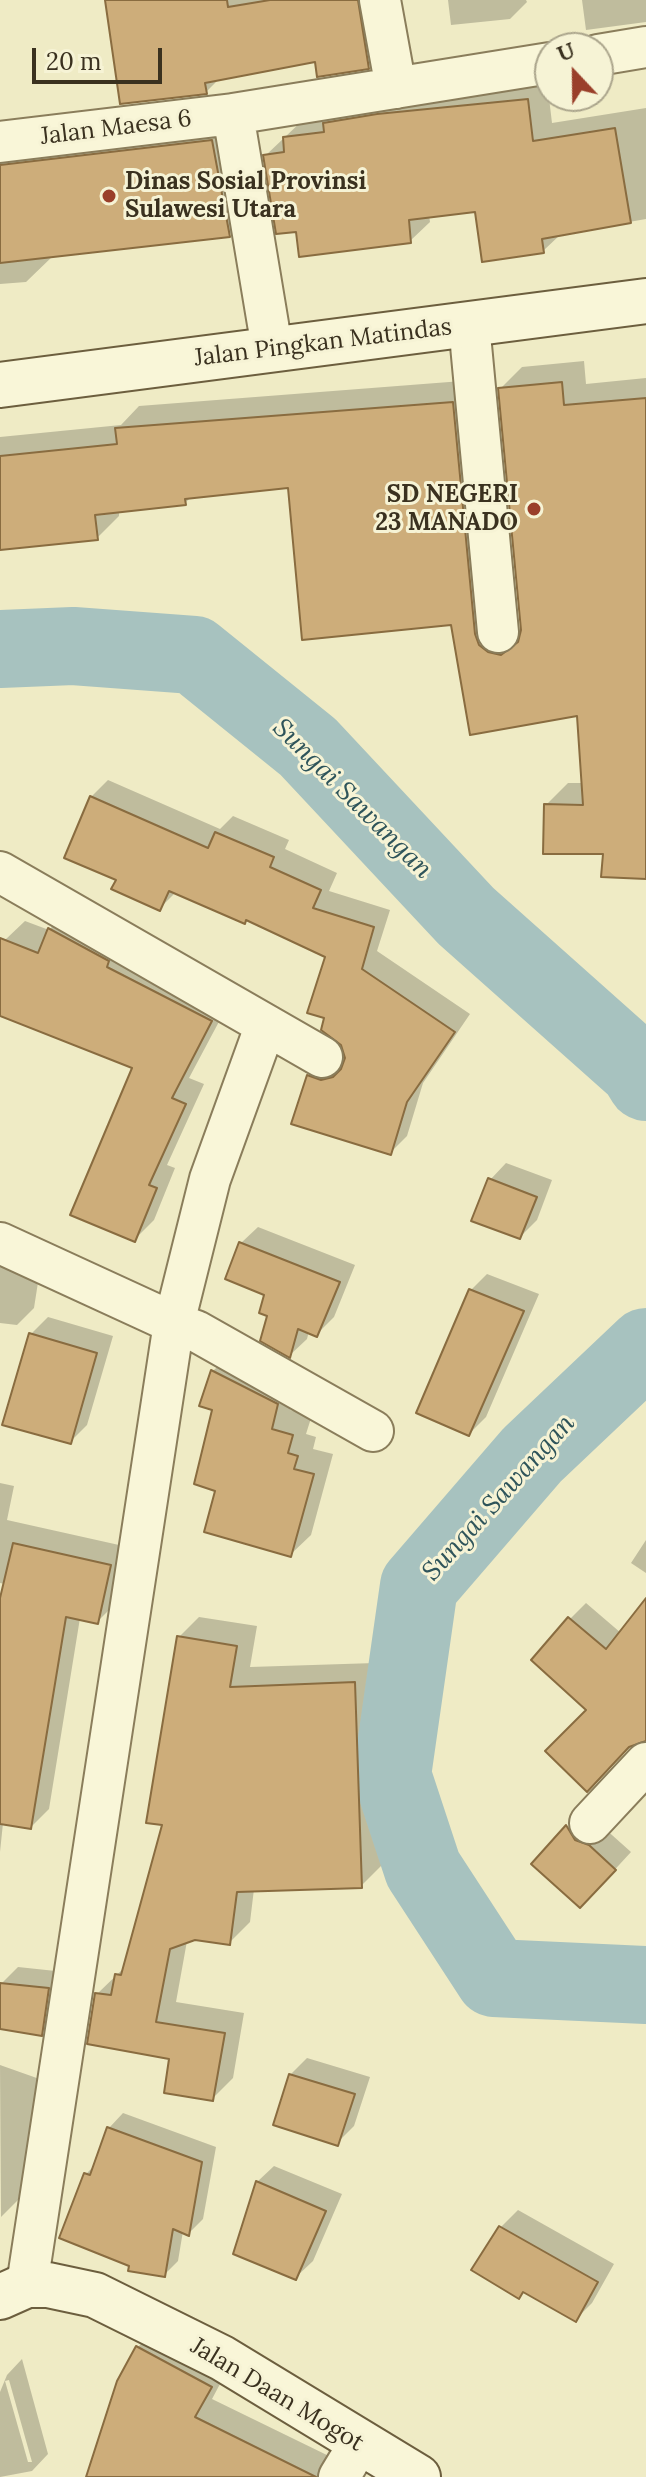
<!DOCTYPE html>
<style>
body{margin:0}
#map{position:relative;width:646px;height:2477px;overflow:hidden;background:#efebc5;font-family:Lora,serif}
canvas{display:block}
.north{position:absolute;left:534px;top:32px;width:80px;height:80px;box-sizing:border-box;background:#f6f3d5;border:2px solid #aba58c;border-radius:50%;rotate:338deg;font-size:22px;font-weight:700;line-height:32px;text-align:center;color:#3a311f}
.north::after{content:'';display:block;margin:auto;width:28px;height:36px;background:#9a3f2a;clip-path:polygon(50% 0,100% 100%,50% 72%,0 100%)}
.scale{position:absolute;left:32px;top:48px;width:130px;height:36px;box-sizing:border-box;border:4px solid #3a311f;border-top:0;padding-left:10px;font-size:24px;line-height:28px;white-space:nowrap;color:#3a311f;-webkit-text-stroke:6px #f6f3d5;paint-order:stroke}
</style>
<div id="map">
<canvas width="646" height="2477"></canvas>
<div class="north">U</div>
<div class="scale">20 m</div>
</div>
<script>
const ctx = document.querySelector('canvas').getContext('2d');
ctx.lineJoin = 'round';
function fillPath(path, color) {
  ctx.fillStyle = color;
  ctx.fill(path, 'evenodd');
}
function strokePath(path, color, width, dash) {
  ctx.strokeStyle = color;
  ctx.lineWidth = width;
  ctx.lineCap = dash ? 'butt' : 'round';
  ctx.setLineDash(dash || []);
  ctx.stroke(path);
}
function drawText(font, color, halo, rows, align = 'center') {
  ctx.font = font + ' Lora,serif';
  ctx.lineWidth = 6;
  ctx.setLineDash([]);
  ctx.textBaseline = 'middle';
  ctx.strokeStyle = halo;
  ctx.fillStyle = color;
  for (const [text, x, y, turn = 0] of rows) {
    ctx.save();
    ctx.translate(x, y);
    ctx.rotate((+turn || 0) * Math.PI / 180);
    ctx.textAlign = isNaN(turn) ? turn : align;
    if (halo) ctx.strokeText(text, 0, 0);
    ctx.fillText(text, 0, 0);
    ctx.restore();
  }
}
fillPath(new Path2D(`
 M107 0H381L390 45 368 67 317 60 220 78 206 92Z
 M448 0H526L527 2 510 19 451 25Z
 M582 0H646V22L586 30Z
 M547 81 552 123 646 108V219L561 234 543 251 476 209 429 215 430 222 410 241 298 230 265 156 304 119Z
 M238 114 256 209 229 235 54 255 26 282 0 284V153Z
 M584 361 586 384 646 378V877L605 852 546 805 568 783H584L579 713 472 733 452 623 289 486 191 497 185 503 119 510V516L97 538 0 549V437L121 425 139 406 475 380 510 631 522 633 500 389 522 367ZM480 643 497 658 480 649Z
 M108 780 220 829 233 816 289 840 285 849 337 873 329 891 390 910 377 951 470 1014 423 1083 407 1136 390 1153 308 1076 325 1059 346 1062 343 1044 327 1017V956L248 918 244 922 176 892 159 909 119 879 91 797Z
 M69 909 230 1001 189 1078 204 1084 167 1165 175 1168 154 1220 135 1239V1067L0 1014V954L5 940 25 921 49 930Z
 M506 1163 552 1180 537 1220 520 1237 490 1180Z
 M258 1227 355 1265 334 1317 317 1334 309 1331 307 1339 290 1355 269 1315 267 1294 241 1243Z
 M0 1247 41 1263 34 1308 17 1325 0 1323Z
 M487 1274 539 1294 486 1417 469 1434 470 1291Z
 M48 1317 113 1336 87 1425 70 1442 31 1334Z
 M233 1352 297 1384 290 1410 312 1415 306 1434 316 1437 313 1449 333 1454 311 1535 291 1554 217 1489 213 1371Z
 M0 1483 14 1486 7 1520 128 1547 115 1604 97 1622 80 1618 49 1809 31 1827 3 1823 0 1852V1607L5 1584 0 1583Z
 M646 1540V1573L631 1563Z
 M646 1602V1740L588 1709 570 1619 586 1603 621 1633Z
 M199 1617 257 1626 250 1667 375 1663 382 1865 361 1886 254 1889 250 1922 229 1943 195 1938 187 1941 176 2002 244 2013 233 2078 212 2099 172 2057 97 1994 126 1966 165 1824 179 1637Z
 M584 1810 631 1852 597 1889 534 1863Z
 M18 1967 65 1972 58 2017 41 2034 0 2027 1 1984Z
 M307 2058 370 2077 354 2126 337 2143 290 2075Z
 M0 2065 48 2082 18 2200 1 2217Z
 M123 2113 216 2147 203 2219 189 2233 183 2231 178 2261 164 2275 86 2174 96 2164 109 2128Z
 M274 2166 342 2194 313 2261 296 2277 257 2182Z
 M518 2210 614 2264 592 2303 575 2320 525 2291 518 2297 474 2270 501 2227Z
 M155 2330 228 2369 212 2399 333 2458 343 2477H89L138 2347Z
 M22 2359 48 2454 32 2471 0 2477V2392L7 2375ZM9 2380 32 2462H28L5 2381Z`), '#0003');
strokePath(new Path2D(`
 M0 649 73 646 194 655 308 747 466 916 638 1069 646 1082
 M646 1347 532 1455 419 1586 392 1775 423 1869 494 1978 646 1985`), '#a7c2bf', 78);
const building = new Path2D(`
 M105 0H227L228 7 270 0H358L369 69 317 77 315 62 205 83 207 94 120 104Z
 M528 99 533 141 615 128 631 223 542 239 544 253 482 262 475 212 409 220 411 243 299 257 296 232 276 234 263 155 284 152 283 137 324 132 323 123 377 114Z
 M212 140 230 237 0 263V165Z
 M562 382 564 405 646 398V879L601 877 603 854H543L544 804 583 805 577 716 470 735 451 625 302 640 288 488 185 499 186 505 95 515 98 540 0 550V456L117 444 115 428 453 402 475 634 479 645 488 652 501 655 518 642 521 630 498 388Z
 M90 796 208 848 215 832 274 857 270 867 321 890 313 908 374 927 362 969 455 1032 407 1102 391 1155 291 1124 307 1075 321 1080 333 1077 341 1069 345 1058 341 1045 321 1030 324 1018 307 1013 325 957 246 920 245 924 169 891 160 911 111 889 116 880 64 858Z
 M48 928 109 961 107 967 212 1021 172 1098 186 1104 149 1185 157 1188 135 1242 70 1215 132 1068 0 1016V938L38 953Z
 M488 1178 537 1197 520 1239 471 1221Z
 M239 1242 340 1282 317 1337 298 1329 290 1358 260 1341 267 1316 259 1313 264 1295 225 1279Z
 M469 1289 524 1311 469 1436 416 1413Z
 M29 1333 97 1353 71 1444 2 1425Z
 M211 1370 278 1404 272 1429 293 1435 288 1453 298 1456 294 1469 314 1474 291 1557 204 1532 215 1491 194 1484 212 1410 199 1406Z
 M13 1543 111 1565 98 1624 66 1617 31 1829 0 1824V1598Z
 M646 1598V1741L629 1747 587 1792 545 1751 586 1710 531 1660 568 1617 606 1649Z
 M177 1636 237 1646 230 1687 355 1682 362 1888 237 1892 230 1945 195 1940 170 1949 156 2022 225 2033 213 2101 164 2093 169 2059 87 2044 95 1993 111 1995 115 1974 121 1975 162 1825 146 1823Z
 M566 1825 575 1840 589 1845 616 1870 580 1908 531 1864Z
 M0 1983 49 1988 42 2036 0 2029Z
 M289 2074 355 2094 338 2146 273 2125Z
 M107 2127 202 2162 189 2236 173 2229 165 2277 128 2271 129 2266 59 2238 84 2173 90 2175Z
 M256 2181 326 2211 296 2280 233 2254Z
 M499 2226 598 2282 576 2322 523 2292 519 2299 471 2270Z
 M136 2346 212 2387 195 2417 316 2477H86L117 2381Z`);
fillPath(building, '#cdad7a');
strokePath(building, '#896c40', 2);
const street = new Path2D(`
 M380 0 396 88
 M598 55 646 47
 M233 114 550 63
 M0 142 233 114 272 348
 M469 324 498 632
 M0 872 322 1057
 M0 1243 174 1323 210 1179 265 1027
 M590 1823 646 1763
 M27 2285 174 1323 196 1331 373 1431
 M339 2477 359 2444`);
const secondary = new Path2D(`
 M0 385 646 301
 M0 2297 27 2285H48L95 2295 222 2358 418 2477`);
strokePath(street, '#8a7d5b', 44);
strokePath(secondary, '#6c5e3e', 48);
strokePath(street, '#f9f6d8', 40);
strokePath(secondary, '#f9f6d8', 44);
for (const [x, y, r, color] of [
 [109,196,8,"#9a3f2a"],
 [534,509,8,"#9a3f2a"]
]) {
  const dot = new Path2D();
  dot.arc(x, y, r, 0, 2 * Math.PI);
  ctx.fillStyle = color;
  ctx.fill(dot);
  strokePath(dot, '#f6f3d5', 3);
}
drawText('24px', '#3a311f', '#f6f3d5', [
 ["Jalan Maesa 6",116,128,-7],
 ["Jalan Pingkan Matindas",323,343,-7],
 ["Jalan Daan Mogot",277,2395,31]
]);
drawText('bold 24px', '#3a311f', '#f6f3d5', [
 ["Dinas Sosial Provinsi",125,182],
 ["Sulawesi Utara",125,210],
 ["SD NEGERI",518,495,"right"],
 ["23 MANADO",518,523,"right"]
], 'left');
drawText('italic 26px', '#2e545a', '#f6f3d5', [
 ["Sungai Sawangan",352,799,45],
 ["Sungai Sawangan",499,1498,-48]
]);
</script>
